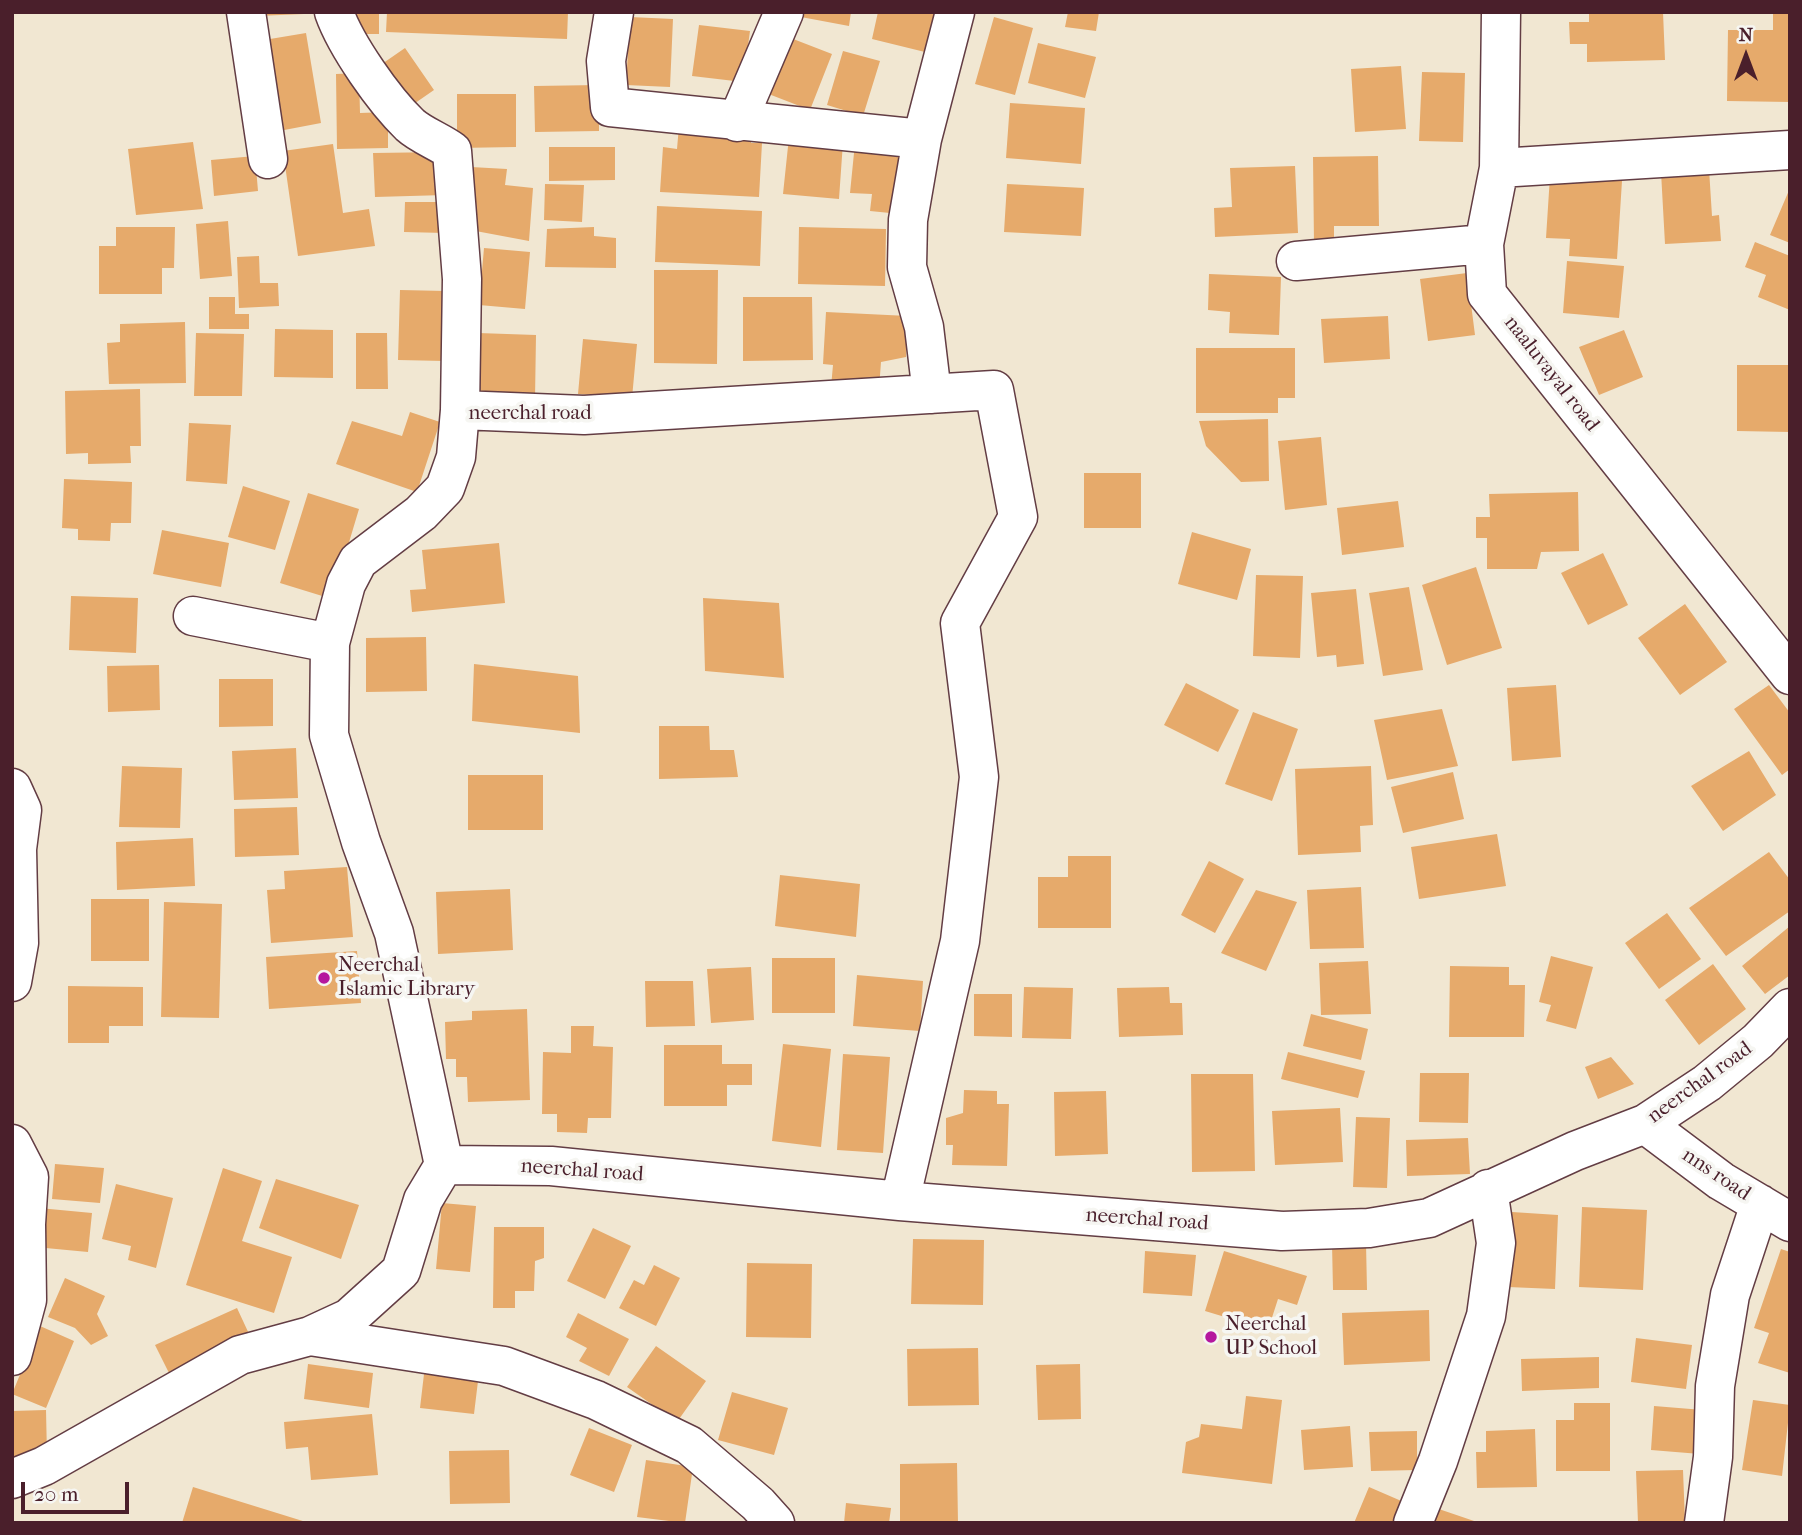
<!DOCTYPE html>
<style>
body{margin:0}
#map{position:relative;width:1802px;height:1535px;overflow:hidden;background:#f1e7d2;font-family:"IM FELL French Canon",serif}
canvas{display:block}
.frame{position:absolute;inset:0;border:14px solid #4a1f2b;pointer-events:none}
.north{position:absolute;left:1711px;top:21px;width:70px;height:70px;-webkit-text-stroke:5px #f6f6f2;paint-order:stroke;rotate:0deg;font-size:19px;font-weight:700;line-height:28px;text-align:center;color:#4a1f2b}
.north::after{content:'';display:block;margin:auto;width:24px;height:32px;background:#4a1f2b;clip-path:polygon(50% 0,100% 100%,50% 72%,0 100%)}
.scale{position:absolute;left:21px;top:1482px;width:108px;height:32px;box-sizing:border-box;border:4px solid #4a1f2b;border-top:0;padding-left:9px;font-size:21px;line-height:24px;white-space:nowrap;color:#4a1f2b;-webkit-text-stroke:5px #f6f6f2;paint-order:stroke}
</style>
<div id="map">
<canvas width="1802" height="1535"></canvas>
<div class="frame"></div>
<div class="north">N</div>
<div class="scale">20 m</div>
</div>
<script>
const ctx = document.querySelector('canvas').getContext('2d');
ctx.lineJoin = 'round';
function fillPath(path, color) {
  ctx.fillStyle = color;
  ctx.fill(path, 'evenodd');
}
function strokePath(path, color, width, dash) {
  ctx.strokeStyle = color;
  ctx.lineWidth = width;
  ctx.lineCap = dash ? 'butt' : 'round';
  ctx.setLineDash(dash || []);
  ctx.stroke(path);
}
function drawText(font, color, halo, rows, align = 'center') {
  ctx.font = font + ' "IM FELL French Canon",serif';
  ctx.lineWidth = 7;
  ctx.setLineDash([]);
  ctx.textBaseline = 'middle';
  ctx.strokeStyle = halo;
  ctx.fillStyle = color;
  for (const [text, x, y, turn = 0] of rows) {
    ctx.save();
    ctx.translate(x, y);
    ctx.rotate((+turn || 0) * Math.PI / 180);
    ctx.textAlign = isNaN(turn) ? turn : align;
    if (halo) ctx.strokeText(text, 0, 0);
    ctx.fillText(text, 0, 0);
    ctx.restore();
  }
}
fillPath(new Path2D(`
 M257 12H304V14L257 16Z
 M351 12H379V34H352Z
 M387 12H568L567 39 386 32Z
 M802 12H851L849 26 801 17Z
 M878 12H939L929 53 872 39Z
 M1068 12H1099L1096 31 1065 27Z
 M1589 12H1663L1665 60 1587 62V44H1570L1569 22H1589Z
 M1773 12H1790V102L1727 101 1728 30H1773Z
 M630 17 673 19 670 87 626 85Z
 M994 17 1033 28 1015 95 975 84Z
 M699 25 750 31 743 82 692 76Z
 M306 33 321 123 279 131 264 40Z
 M788 37 832 54 810 110 766 93Z
 M1038 43 1096 57 1085 98 1028 83Z
 M405 48 434 90 408 108 379 66Z
 M843 51 880 61 863 116 827 105Z
 M1401 66 1406 129 1355 132 1351 69Z
 M1422 72 1465 73 1463 142 1419 141Z
 M359 73 360 113 388 112V148L337 149 336 74Z
 M599 85V131L535 132 534 86Z
 M457 94H516V147L457 148Z
 M1010 103 1085 108 1081 164 1006 158Z
 M679 126 752 131 751 143H762L759 197 660 192 663 147 677 149Z
 M789 137 843 142 839 199 783 194Z
 M193 142 203 209 136 215 128 149Z
 M855 143 906 147 900 214 870 211 872 194 850 193Z
 M333 144 343 213 369 209 375 246 298 256 283 151Z
 M549 147H615V180L549 181Z
 M445 152V195L375 197 373 153Z
 M255 156 258 191 214 196 211 160Z
 M1378 156 1379 226H1334V244H1314L1313 157Z
 M1295 166 1298 233 1215 237 1214 208 1232 207 1230 168Z
 M471 167 507 169 505 185 533 188 529 241 465 229Z
 M1709 169 1712 216 1719 215 1721 241 1665 244 1661 172Z
 M1550 176 1622 181 1617 259 1569 256 1570 239 1546 238Z
 M545 184 584 185 582 222 544 220Z
 M1007 184 1084 188 1081 236 1004 232Z
 M1790 188V243L1770 235Z
 M405 202H446L445 233 404 232Z
 M657 206 762 211 760 266 655 262Z
 M228 221 232 276 200 279 196 224Z
 M116 227H175L174 268H162V294H99V246H116Z
 M594 227V236L616 238V268L545 267 547 229Z
 M799 227 886 229 885 286 798 284Z
 M1755 242 1790 256V310L1758 297 1766 275 1745 267Z
 M484 248 530 252 525 309 479 305Z
 M259 256 260 283H278L279 306 239 308 237 257Z
 M1567 261 1624 266 1619 318 1563 313Z
 M654 270H718L717 364 654 363Z
 M1467 273 1475 335 1428 341 1420 279Z
 M1209 274 1281 277 1279 335 1229 333 1230 312 1208 310Z
 M400 290 446 291 445 361 398 360Z
 M209 297H235V314H249V329H209Z
 M743 297H812L813 360 743 361Z
 M826 312 908 316 906 357 881 362 879 389 831 387 833 365 823 364Z
 M1388 316 1390 359 1324 363 1321 319Z
 M185 322 186 383 109 384 107 343 120 342V324Z
 M275 329 333 330V378L274 377Z
 M1624 330 1643 377 1599 395 1579 347Z
 M196 333 244 334 242 396H194Z
 M356 333H387L388 389H356Z
 M478 333 536 335 535 399 477 398Z
 M583 339 637 344 632 398 578 394Z
 M1196 348H1295V398H1278V413H1196Z
 M1737 365H1790V432L1737 431Z
 M140 389 141 446H130L131 463 88 464V453L66 454 65 391Z
 M410 412 440 422 417 492 336 464 352 421 402 436Z
 M1268 419 1269 481 1241 482 1206 446 1199 421Z
 M189 423 231 425 227 484 186 481Z
 M1321 437 1327 505 1285 510 1278 441Z
 M1084 473H1141V528H1084Z
 M64 479 132 482 131 523H111L110 541 78 540V529L62 528Z
 M243 486 290 501 275 550 228 537Z
 M1578 492 1579 551 1541 552 1537 569H1487V538H1476V517H1490L1489 494Z
 M308 493 359 509 332 599 280 583Z
 M1398 501 1404 547 1342 555 1337 508Z
 M162 530 229 543 221 587 153 574Z
 M1192 532 1251 549 1237 600 1178 584Z
 M499 543 505 603 412 612 410 590 426 589 422 550Z
 M1603 553 1628 605 1588 625 1561 573Z
 M1476 567 1502 648 1447 665 1422 585Z
 M1256 575 1303 576 1300 658 1253 656Z
 M1409 587 1423 670 1383 676 1369 593Z
 M1356 589 1364 664 1337 667 1336 655 1317 657 1311 593Z
 M71 596 138 598 136 653 69 650Z
 M703 598 779 603 784 678 705 671Z
 M1685 604 1727 662 1680 695 1638 638Z
 M426 637 427 691 366 692V638Z
 M474 664 578 676 580 733 472 721Z
 M159 665 160 710 108 712 107 666Z
 M219 679H273V726L219 727Z
 M1186 683 1239 710 1218 752 1164 725Z
 M1556 685 1561 757 1512 761 1507 688Z
 M1769 685 1790 713V769L1782 775 1734 709Z
 M1442 709 1458 766 1387 780 1374 720Z
 M1253 712 1298 729 1272 801 1225 784Z
 M659 726H709L710 750H734L738 777 659 779Z
 M296 748 298 798 234 800 232 751Z
 M1749 751 1776 795 1723 831 1691 786Z
 M122 766 182 768 180 828 119 827Z
 M1371 766 1373 825 1360 826 1361 852 1298 855 1295 769Z
 M1453 772 1464 819 1403 833 1391 787Z
 M468 775H543V830H468Z
 M297 807 299 855 235 857 234 809Z
 M1497 834 1506 886 1419 899 1411 847Z
 M193 838 195 886 117 890 116 842Z
 M1769 852 1790 880V911L1726 956 1689 908Z
 M1068 856H1111V928H1038V877H1068Z
 M1209 861 1244 879 1215 933 1181 915Z
 M347 867 353 937 271 943 267 890 285 889 284 871Z
 M780 875 860 884 856 937 775 926Z
 M1361 887 1364 948 1310 949 1307 890Z
 M510 889 513 950 438 954 436 892Z
 M1256 890 1297 902 1266 971 1221 953Z
 M91 899H149V961H91Z
 M164 902 222 904 219 1018 161 1017Z
 M1667 913 1701 959 1659 989 1625 943Z
 M1790 926V975L1765 994 1742 966Z
 M357 951 361 1003 269 1009 266 957Z
 M1551 956 1593 967 1576 1029 1546 1021 1551 1005 1539 1002Z
 M772 958H835V1013H772Z
 M1368 961 1371 1014 1321 1015 1319 963Z
 M1713 964 1746 1009 1699 1045 1665 1000Z
 M1450 966 1509 967V985H1525L1524 1037H1449Z
 M751 967 754 1020 711 1023 707 969Z
 M857 975 923 981 920 1031 853 1026Z
 M645 981H693L695 1026 646 1027Z
 M68 986 143 987V1026H109V1043H68Z
 M1024 987 1073 988 1071 1039 1022 1038Z
 M1169 987 1170 1003H1182L1183 1035 1119 1037 1117 988Z
 M974 994H1012V1037L974 1036Z
 M527 1009 530 1100 468 1102 467 1077H456V1059H446L445 1022 472 1020V1011Z
 M1311 1014 1368 1029 1361 1060 1303 1046Z
 M571 1026H594L593 1046 613 1047 611 1118H588L587 1133 557 1132V1114H542L543 1052 571 1053Z
 M783 1044 831 1049 821 1147 772 1141Z
 M664 1045H722V1064H752V1085H727V1106H664Z
 M1288 1052 1365 1071 1358 1098 1281 1079Z
 M843 1054 890 1057 883 1153 837 1150Z
 M1611 1057 1634 1084 1598 1099 1585 1067Z
 M1420 1073H1469L1468 1123 1419 1122Z
 M1191 1074H1253L1255 1171 1192 1172Z
 M964 1090 997 1091V1104H1009L1007 1166 952 1165 953 1145H946V1118L963 1113Z
 M1106 1091 1108 1154 1055 1156 1054 1092Z
 M1340 1108 1343 1162 1275 1165 1272 1111Z
 M1356 1117 1390 1118 1387 1188 1353 1187Z
 M1468 1138 1470 1174 1407 1176 1406 1140Z
 M55 1164 104 1168 100 1203 52 1199Z
 M223 1168 262 1181 242 1241 292 1257 274 1313 186 1285Z
 M276 1179 359 1205 341 1259 259 1228Z
 M116 1184 173 1198 156 1268 128 1260 131 1246 102 1239Z
 M442 1203 476 1206 470 1272 436 1269Z
 M1582 1207 1647 1210 1643 1290 1579 1287Z
 M39 1208 92 1213 88 1252 35 1247Z
 M1512 1212 1558 1215 1555 1289 1508 1287Z
 M494 1227H544V1258L535 1261 534 1291H515V1308H493Z
 M593 1228 631 1246 605 1299 567 1281Z
 M913 1239 984 1240 983 1305 911 1304Z
 M1332 1243H1366L1367 1290H1333Z
 M1781 1249 1790 1252V1373L1758 1363 1769 1333 1754 1328Z
 M1145 1251 1196 1255 1192 1296 1143 1293Z
 M1224 1251 1307 1276 1297 1305 1278 1299 1268 1330 1205 1311Z
 M747 1263 812 1264 811 1338 746 1337Z
 M654 1265 680 1278 656 1326 619 1308 634 1280 644 1285Z
 M65 1278 105 1296 97 1314 108 1336 91 1345 75 1328 48 1317Z
 M237 1308 250 1336 169 1373 155 1345Z
 M1429 1310 1430 1361 1344 1365 1342 1313Z
 M578 1313 629 1339 609 1376 579 1361 587 1348 566 1337Z
 M40 1326 74 1341 46 1408 12 1394Z
 M1636 1338 1692 1345 1686 1389 1631 1382Z
 M656 1346 706 1381 677 1422 627 1387Z
 M978 1348 979 1405 908 1406 907 1349Z
 M1599 1357V1388L1522 1391 1521 1359Z
 M308 1364 373 1373 369 1408 304 1399Z
 M1080 1364 1081 1419 1038 1420 1036 1365Z
 M424 1374 478 1381 474 1414 420 1408Z
 M732 1392 788 1408 774 1455 718 1440Z
 M1246 1396 1282 1400 1272 1484 1182 1473 1186 1442 1199 1437 1201 1424 1242 1429Z
 M1753 1400 1790 1405 1782 1476 1742 1470Z
 M1574 1403H1610V1471H1556V1420H1574Z
 M1654 1406 1703 1410 1700 1454 1651 1450Z
 M46 1410 47 1456H12V1411Z
 M372 1414 378 1475 311 1480 308 1447 286 1449 284 1422Z
 M1350 1426 1353 1467 1304 1470 1301 1430Z
 M589 1428 632 1445 614 1492 570 1475Z
 M1535 1429 1537 1487 1477 1488 1476 1452H1486V1431Z
 M1417 1431V1470L1371 1471 1369 1432Z
 M509 1450 510 1503 450 1504 449 1451Z
 M646 1460 693 1467 685 1523 637 1517Z
 M957 1463 958 1523H900V1464Z
 M1683 1470 1685 1522 1638 1523 1636 1471Z
 M193 1487 306 1522V1523H182Z
 M1369 1487 1406 1503 1398 1523H1354Z
 M846 1503 891 1508 889 1523H844Z
 M1430 1506 1477 1522V1523H1424Z`), '#e6aa6b');
const minor = new Path2D(`
 M246 12 268 159
 M334 12C346 46 384 100 410 125 421 135 440 142 452 151L462 279 460 410
 M614 12 606 61 610 107 922 139
 M1501 12 1499 168 1484 244 1487 294 1790 675
 M737 122 784 12
 M1499 168 1790 150
 M1296 261 1484 244
 M932 394 924 327 907 267 908 220 922 139 955 12
 M193 616 330 643
 M12 788 22 810 17 849 19 943 12 982
 M1645 1124 1721 1181 1790 1222
 M12 1144 29 1177 26 1224 27 1300 12 1356
 M444 1165 551 1166 900 1201 1282 1231 1369 1228 1429 1218 1575 1151 1645 1124 1707 1083 1758 1041 1790 1008
 M310 1336 504 1366 596 1400 689 1445 758 1504 775 1523
 M12 1479 44 1466 240 1355 310 1336 349 1318 401 1271 423 1200 444 1165 394 933 361 842 329 735 330 643 346 584 358 561 421 513 445 488 456 457 460 410 584 415 994 390 1018 517 960 623 979 777 960 941 900 1201
 M1413 1523 1438 1461 1486 1316 1496 1243 1488 1189
 M1704 1523 1713 1457 1715 1386 1730 1295 1760 1204`);
strokePath(minor, '#633d44', 41);
strokePath(minor, '#fff', 38);
for (const [x, y, r, color] of [
 [324,978,7,"#b5179e"],
 [1211,1337,7,"#b5179e"]
]) {
  const dot = new Path2D();
  dot.arc(x, y, r, 0, 2 * Math.PI);
  ctx.fillStyle = color;
  ctx.fill(dot);
  strokePath(dot, '#f6f6f2', 2.5);
}
drawText('21px', '#4a1f2b', '#f6f6f2', [
 ["naaluvayal road",1551,374,52],
 ["neerchal road",530,414],
 ["neerchal road",1700,1083,-36],
 ["neerchal road",582,1171,4],
 ["nns road",1716,1175,34],
 ["neerchal road",1147,1220,4]
]);
drawText('21px', '#4a1f2b', '#f6f6f2', [
 ["Neerchal",338,966],
 ["Islamic Library",338,990],
 ["Neerchal",1225,1325],
 ["UP School",1225,1349]
], 'left');
</script>
